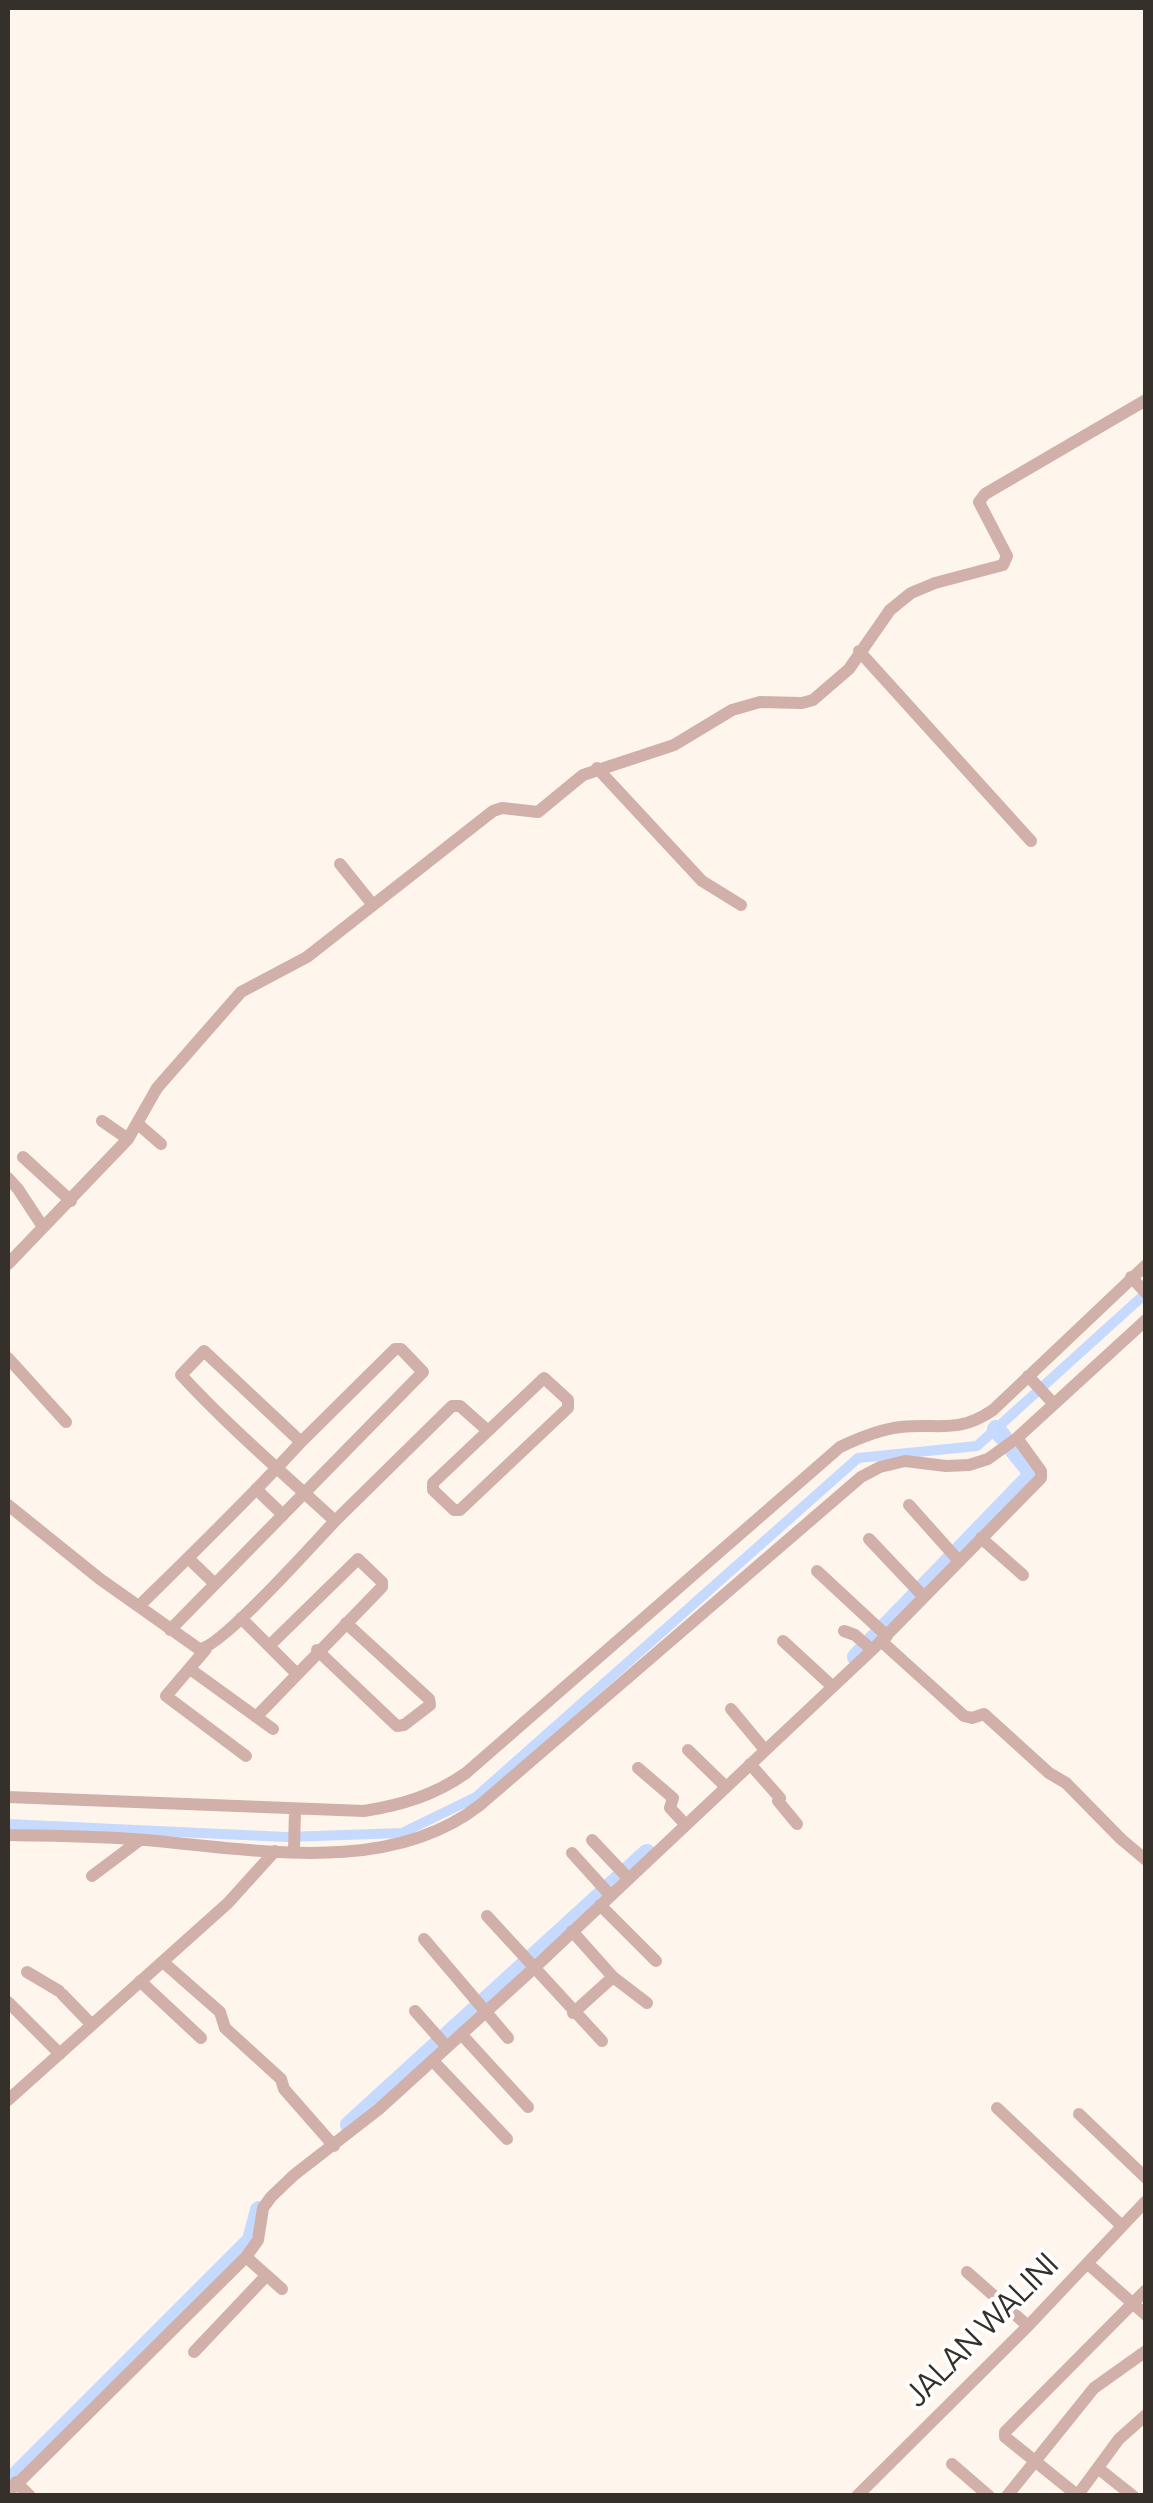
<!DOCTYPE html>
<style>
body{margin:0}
#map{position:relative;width:1153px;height:2503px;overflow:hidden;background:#fef6ed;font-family:Manrope,sans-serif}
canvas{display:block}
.frame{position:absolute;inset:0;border:10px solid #35302a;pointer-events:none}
</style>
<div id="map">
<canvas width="1153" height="2503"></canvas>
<div class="frame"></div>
</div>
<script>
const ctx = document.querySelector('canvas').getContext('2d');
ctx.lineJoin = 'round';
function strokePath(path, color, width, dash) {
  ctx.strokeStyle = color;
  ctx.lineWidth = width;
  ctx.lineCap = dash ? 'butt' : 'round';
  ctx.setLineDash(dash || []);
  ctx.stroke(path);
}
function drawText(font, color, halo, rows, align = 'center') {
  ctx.font = font + ' Manrope,sans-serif';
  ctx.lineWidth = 8;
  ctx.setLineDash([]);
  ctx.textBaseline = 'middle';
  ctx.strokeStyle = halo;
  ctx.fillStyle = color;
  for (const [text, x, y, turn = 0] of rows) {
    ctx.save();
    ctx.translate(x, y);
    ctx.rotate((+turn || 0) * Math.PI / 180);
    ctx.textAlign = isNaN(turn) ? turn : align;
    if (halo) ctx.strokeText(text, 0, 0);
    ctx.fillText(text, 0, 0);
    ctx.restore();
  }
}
strokePath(new Path2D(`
 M8 1824 286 1837 402 1833 476 1797 858 1458 977 1446 1146 1293`), '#c6d9fe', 10);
strokePath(new Path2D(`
 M996 1429 1003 1437
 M856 1657 1029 1478 1030 1471 1014 1451
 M349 2125 647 1853
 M8 2483 251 2240 259 2210`), '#c6d9fe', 18);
strokePath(new Path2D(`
 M859 651 1031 841
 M597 768 702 881 741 905
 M340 864 373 905
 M102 1121 128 1139
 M138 1124 161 1144
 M23 1157 71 1201
 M8 1178 18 1189 43 1227
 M8 1264 128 1139 157 1088 241 992 307 957 493 811 502 808 538 812 583 775 674 745 732 710 760 702 802 703 813 700 849 669 890 610 911 593 935 583 1003 565 1007 556 979 502 985 494 1146 400
 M1131 1277 1146 1293
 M8 1358 66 1422
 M1028 1376 1053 1403
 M544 1378 568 1400V1408L460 1510H454L433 1490V1483Z
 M256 1489 283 1515
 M8 1505 100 1579 199 1649C221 1648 314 1543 335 1521
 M909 1505 959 1561
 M981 1538 1023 1575
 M869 1539 923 1596
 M188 1558 215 1584
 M817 1571 887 1636
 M139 1606C194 1552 249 1499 301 1442L204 1351 181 1375C229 1427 283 1473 335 1521L452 1406H460L487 1430
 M241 1618 296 1673
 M170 1630 423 1372 401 1349H395L301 1442
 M844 1631 855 1635 872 1650
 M783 1641 833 1687
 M881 1641 964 1716 972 1718 984 1714 1049 1773 1066 1783 1121 1839 1146 1860
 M206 1649 166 1696 246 1756
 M317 1650 397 1726 404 1725 430 1705 429 1699 346 1623
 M190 1669 273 1729
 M731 1709 765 1750
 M256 1717 382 1587V1582L358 1559 269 1646
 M688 1750 725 1786
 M750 1764 780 1798 778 1801 797 1824
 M638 1768 673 1798 670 1808 685 1824
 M8 1797 364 1811C402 1805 435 1795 466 1773L840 1447C859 1438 880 1429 901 1427 940 1423 958 1434 993 1410L1146 1265
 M8 1835C53 1836 100 1836 145 1840 253 1849 388 1877 480 1805L861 1477 880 1467 905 1461 946 1466 969 1465 988 1459 1017 1438 1146 1320
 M592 1840 628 1878
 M294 1851 295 1809
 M572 1853 610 1895
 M92 1876 140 1840
 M600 1905 656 1961
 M487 1916 602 2041
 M572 1931 613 1977 647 2003
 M424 1939 508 2038
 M163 1962 220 2012 225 2028 281 2079 284 2089 334 2146
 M27 1972 59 1991
 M140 1981 201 2038
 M62 1994 92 2025
 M8 2002 60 2054
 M415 2011 447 2047
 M573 2013 613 1977
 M462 2035 528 2107
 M433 2061 507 2139
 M8 2100 228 1903 275 1851
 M997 2108 1122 2226
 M1079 2114 1146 2178
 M246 2257 282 2289
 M1088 2264 1146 2315
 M967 2272 1028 2326
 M194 2352 266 2276
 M952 2464 989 2496
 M1099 2469 1133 2496
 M16 2482 30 2496
 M8 2493 246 2257 258 2240 263 2208 271 2197 294 2175 379 2109 533 1969 872 1650 1041 1478V1471L1017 1438
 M1077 2495 1005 2437V2432L1146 2290
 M857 2496 1028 2326 1146 2201
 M1007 2496 1094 2388 1146 2351
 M1077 2496 1119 2439 1146 2415`), '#d2b0aa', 12);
drawText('32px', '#35302a', '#fff', [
 ["JALAN WALINI",983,2331,-45]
]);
</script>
